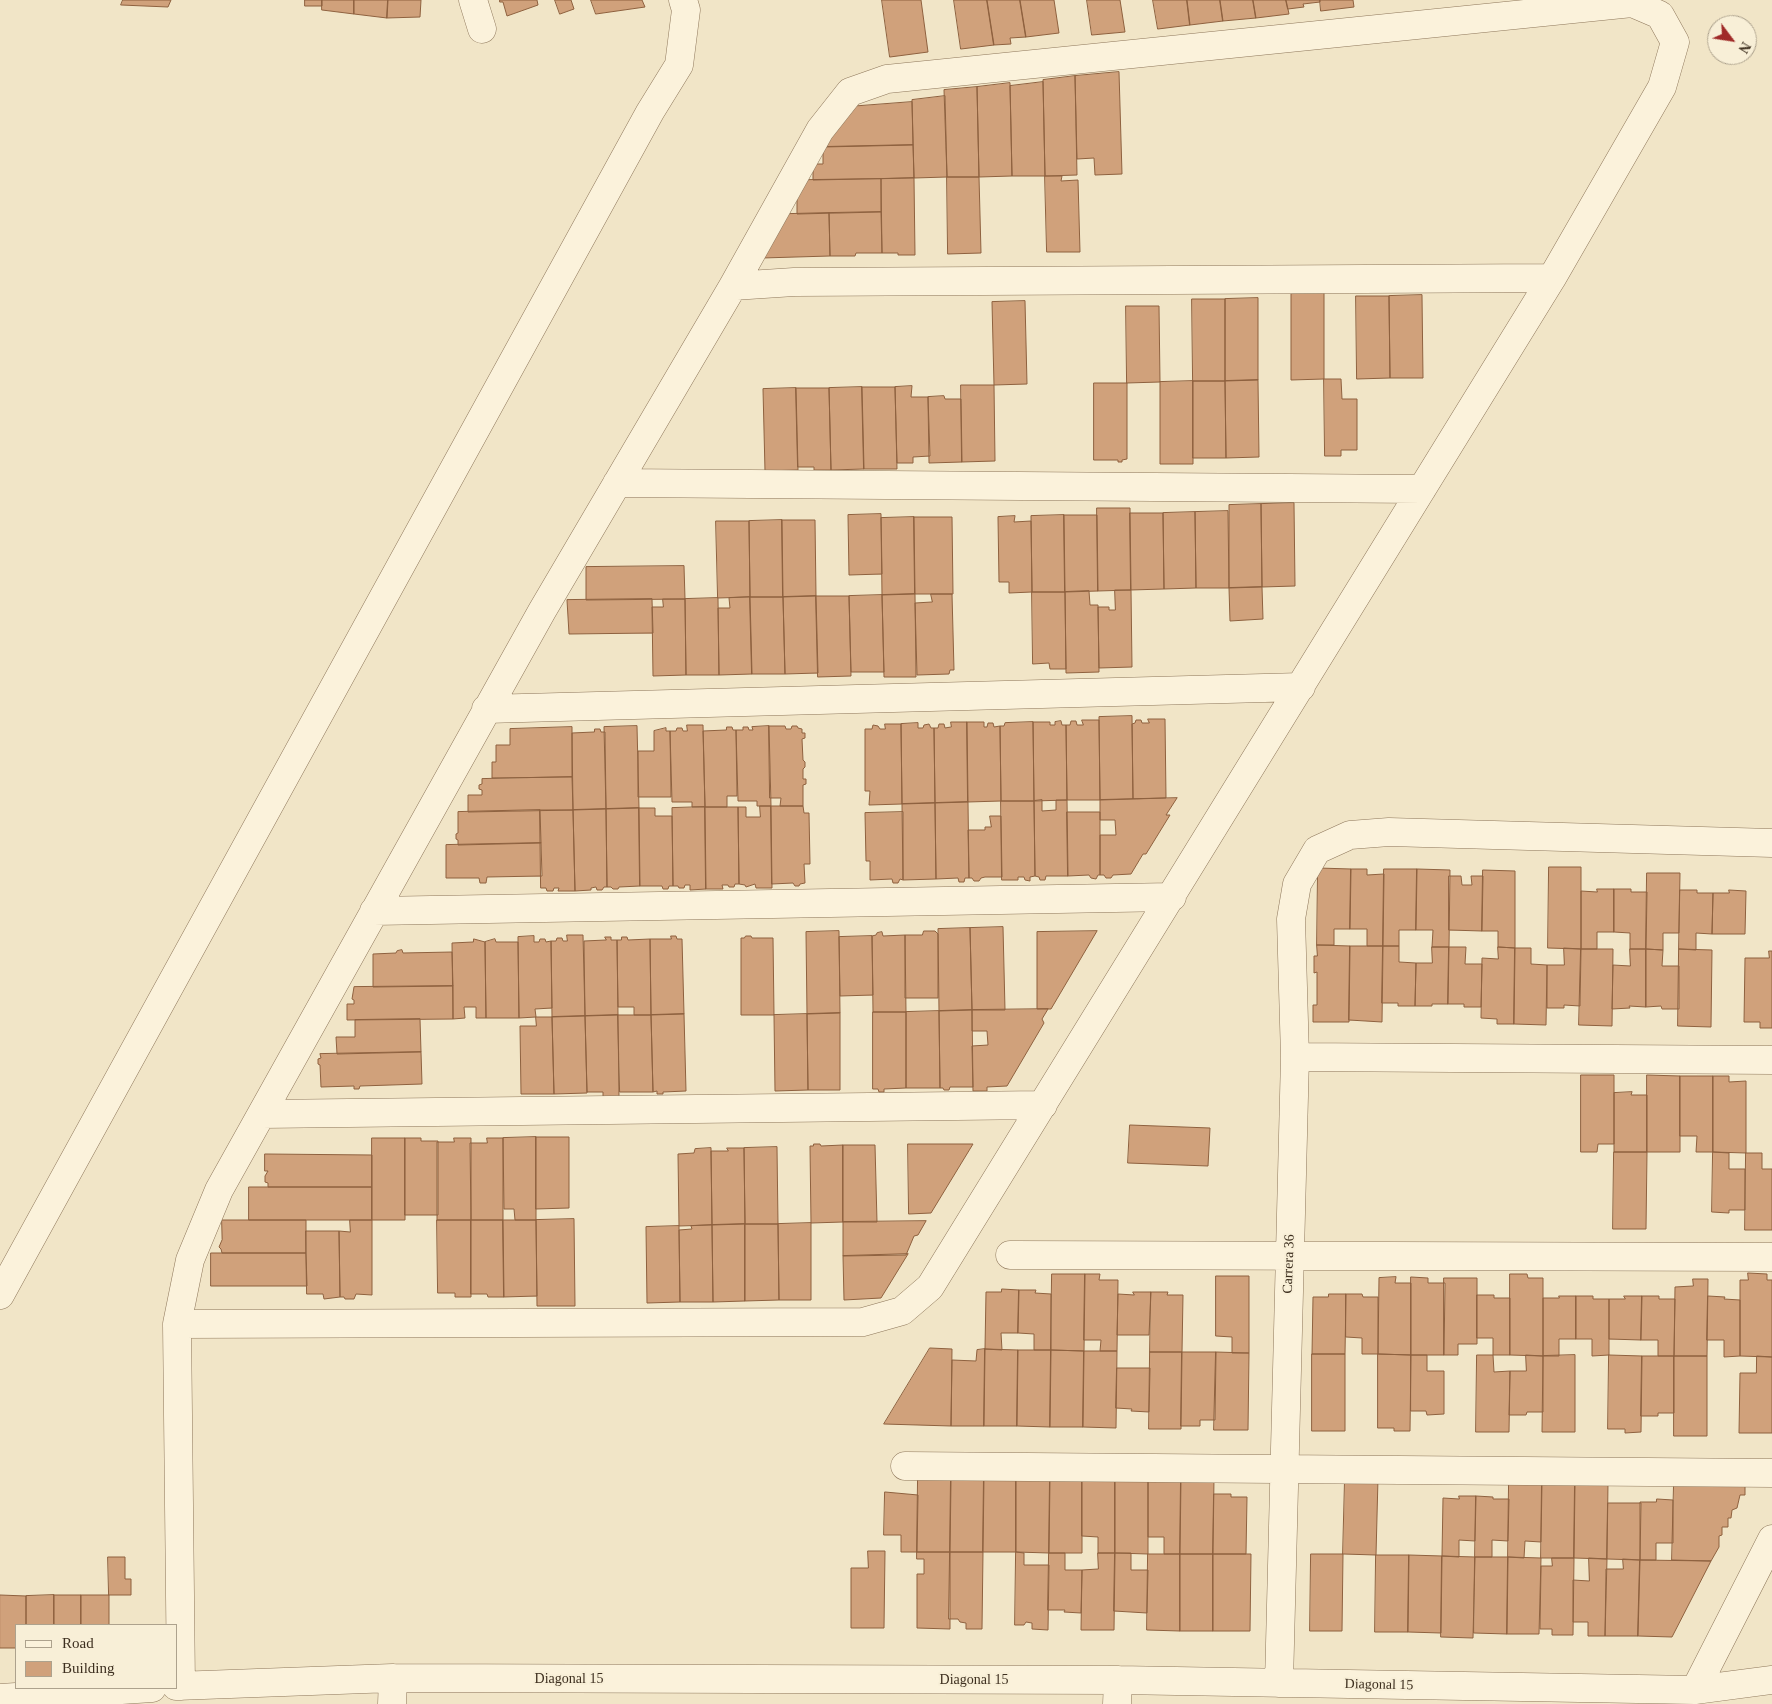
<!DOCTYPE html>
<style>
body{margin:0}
#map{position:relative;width:1772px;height:1704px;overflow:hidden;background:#f1e5c7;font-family:"Times New Roman",serif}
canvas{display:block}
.legend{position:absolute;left:15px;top:1624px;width:162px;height:65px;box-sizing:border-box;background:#f8efd7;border:1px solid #ada28d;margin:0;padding:6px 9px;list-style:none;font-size:15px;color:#3d2f1f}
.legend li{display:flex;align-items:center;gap:10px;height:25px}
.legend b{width:25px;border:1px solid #ada28d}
.north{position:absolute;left:1707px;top:15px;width:50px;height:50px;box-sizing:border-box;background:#f8efd7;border:1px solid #ada28d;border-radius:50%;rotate:121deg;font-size:14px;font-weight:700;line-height:20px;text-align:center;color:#3d2f1f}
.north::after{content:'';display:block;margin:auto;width:18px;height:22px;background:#a02a28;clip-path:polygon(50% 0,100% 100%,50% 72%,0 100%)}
</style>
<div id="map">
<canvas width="1772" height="1704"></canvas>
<ul class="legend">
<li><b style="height:6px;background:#fbf2db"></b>Road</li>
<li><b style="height:14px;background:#d0a17b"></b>Building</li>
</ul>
<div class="north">N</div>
</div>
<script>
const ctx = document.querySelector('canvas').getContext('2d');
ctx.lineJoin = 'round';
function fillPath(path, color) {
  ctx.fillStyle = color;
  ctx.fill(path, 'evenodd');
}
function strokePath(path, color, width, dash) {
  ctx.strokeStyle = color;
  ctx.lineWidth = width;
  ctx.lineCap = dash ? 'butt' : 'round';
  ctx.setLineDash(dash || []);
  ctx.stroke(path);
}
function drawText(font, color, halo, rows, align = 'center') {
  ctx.font = font + ' "Times New Roman",serif';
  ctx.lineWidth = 4;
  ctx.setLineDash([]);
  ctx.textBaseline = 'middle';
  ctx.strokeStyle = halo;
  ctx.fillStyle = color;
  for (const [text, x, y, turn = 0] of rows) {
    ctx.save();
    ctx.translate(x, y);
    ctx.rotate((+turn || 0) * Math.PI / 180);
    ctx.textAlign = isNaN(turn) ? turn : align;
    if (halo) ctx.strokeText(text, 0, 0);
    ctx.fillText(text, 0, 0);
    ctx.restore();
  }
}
const building = new Path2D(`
 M123 0H171L168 7 121 5Z
 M305 0H322V6H305Z
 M322 0H354V14L322 10Z
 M354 0H388L387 18 354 14Z
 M388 0H421L420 17 387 18Z
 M500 0H537L538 5 507 16 503 2H500Z
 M555 0H571L574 9 560 14Z
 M591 0H642L645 7 596 14Z
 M882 0H921L928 52 890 57Z
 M954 0H987L994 45 961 49Z
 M987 0H1020L1026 37 1010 38 1011 44 994 45Z
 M1020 0H1054L1059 33 1026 37Z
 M1087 0H1120L1125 32 1092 35Z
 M1153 0H1187L1190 25 1158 29Z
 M1187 0H1220L1223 21 1190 25Z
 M1220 0H1253L1256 18 1223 21Z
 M1253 0H1286L1289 14 1256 18Z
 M1286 0H1320V2L1303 4 1304 7 1288 9Z
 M1320 0H1353L1354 7 1321 11Z
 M1119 72 1122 174 1095 175 1094 158 1077 159 1075 76Z
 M1075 76 1077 175 1045 176 1043 80Z
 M1043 82 1045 176H1012L1010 86Z
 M1010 83 1012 176 979 177 977 87Z
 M977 87 979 177H947L944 90Z
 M945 96 947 177 914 178 912 100Z
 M912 102 913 145 823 147 846 107Z
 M913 145 914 178 813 180V164H823V147Z
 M1045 176H1062L1061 181 1078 180 1080 252H1047Z
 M947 177H979L981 253 948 254Z
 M914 178 915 255H898V253H882L881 179Z
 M881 179V212L797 214V191L805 180Z
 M881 212 882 253H856L855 256H830L829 213Z
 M829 213 830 256 762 258 787 214Z
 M1324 293V379L1291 380V294Z
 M1422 295 1423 378H1390L1389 296Z
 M1356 296H1389L1390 378 1357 379Z
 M1258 298V380L1225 381V299Z
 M1192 299H1225V381H1193Z
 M1025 301 1027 384 994 385 992 302Z
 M1126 306H1159L1160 382 1127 383Z
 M1324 379H1341L1342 399H1357V450H1341V456H1325Z
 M1258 380 1259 457 1226 458 1225 381Z
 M1193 381H1225L1226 458H1193Z
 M1193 381V464H1160V382Z
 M1094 383H1127V459L1122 460V462H1118V460H1094Z
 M961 385H994L995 461 962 462Z
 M912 386 911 397H928L930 456 913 457V463H897L895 387Z
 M862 387 864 469 831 470 829 388Z
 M862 387H895L897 469H864Z
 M796 388 798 470 765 471 763 389Z
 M796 388H829L831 470H814V467H798Z
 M944 396 945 399H961L962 462 929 463 928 397Z
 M1294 503 1295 586 1262 587 1261 504Z
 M1261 504 1262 587 1229 588V505Z
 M1097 508H1130L1131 590 1098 591Z
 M1228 511 1229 588H1196L1195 512Z
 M1195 512 1196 588 1164 589 1163 513Z
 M1130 513H1163L1164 589 1131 590Z
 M881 514 882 574 849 575 848 515Z
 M1064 515 1065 592H1032L1031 516Z
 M1064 515H1097L1098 591 1065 592Z
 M1015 516 1014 522 1031 521 1032 592 1009 593V582H999L998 517Z
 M914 517 915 594 882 595 881 518Z
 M914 517H952L953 594H915Z
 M782 520 783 597H750L749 521Z
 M782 520H815L816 596 783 597Z
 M716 521H749L750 597 718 598Z
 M684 566 685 599 586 600V567Z
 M1262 587 1263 619 1230 621 1229 588Z
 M1115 590H1131L1132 667 1099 668 1098 607H1109V610H1115Z
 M1089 591 1090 605H1098L1099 672 1066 673 1065 592Z
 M1032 592H1065L1066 669H1050L1049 663 1033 664Z
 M915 594 916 677H884L882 595Z
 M931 594H952L954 670H950L949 674 917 675 915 603 932 602Z
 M882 595 884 672H851L849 596Z
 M816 596 818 673 785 674 783 597Z
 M816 596H849L851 676 818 677Z
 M750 597H783L785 674H752Z
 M750 597 752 674 719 675 718 608H730L729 598Z
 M718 598 719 675H686L685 599Z
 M652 599 653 633 569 634 567 600Z
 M663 599H685L686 675 653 676 652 607H663Z
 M1132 716 1133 799 1100 800 1099 717Z
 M1148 719H1165L1166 798 1133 799 1132 724 1135 723 1136 720H1141L1142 723H1149Z
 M1082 720H1099L1100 800H1067L1066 725H1070L1071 721H1076L1077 725H1083Z
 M1061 721 1062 725H1066L1067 800 1034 801 1033 722H1050V725H1055V722Z
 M951 722H967L968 802 935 803 934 728H938L939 724H944L945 728 951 727Z
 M967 722H984V727H987L988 723H993L994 727 1000 726 1001 801 968 802Z
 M1033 722 1034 801H1001L1000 726H1004L1005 723Z
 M918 723V728H923L924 725 929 724 931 728H934L935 803 902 804 901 724Z
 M885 724H901L902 804 869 805 870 791H865V729H872L873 725 878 726 880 729H885Z
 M687 725H703L705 807H692V802H672L670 731H676L677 728H682L683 731H687Z
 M637 726 639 808 606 809 604 727Z
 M769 726 771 806H757V801H738L736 730H743V727H748L749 730H753L752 727Z
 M769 726H785L786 729H791L792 726H797L798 728 802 729V733H805V738L802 739 803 760 805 762V767L803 769V779H806V784L803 785V806H780L781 798H770Z
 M572 727V777L492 778V762H496V745H510V729Z
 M727 727H732L733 730H736L737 796H727V807H705L703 731 726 730Z
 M666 728V731H670L671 797H638V751H654V731Z
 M595 729H600L601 732H605L606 809 573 810 572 733 594 732Z
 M572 777 573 810 468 812V795H482V790L479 789V785L482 784V779Z
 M1177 798 1166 815H1170L1146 854H1143L1131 874 1113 875 1111 878H1106L1104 875H1100V835H1116L1115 820H1100V800Z
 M1042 800V811L1056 810V800H1067L1068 876H1046L1045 880H1040L1039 877 1035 876 1034 801Z
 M1001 801H1034L1035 876 1030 877V881L1025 880 1024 877H1018V880H1002Z
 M968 802 969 878H965L964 882H959L958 878 936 879 935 803Z
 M935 803 936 879 903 880 902 804Z
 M760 806H771L772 888H756L755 884 746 887 745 885 739 884 738 807H746V817H760Z
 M771 806H803L804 813H809L810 864H804L805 883 800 884 799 886H795L793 883 772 884Z
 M705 807H738L739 884H735L734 887H729L728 885H722L723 889H706Z
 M705 807 706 889 690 890V885H685L684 888H679L678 886H673L672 808Z
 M639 808 640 886 619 887 618 889H613L611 887H607L606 809Z
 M639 808H655V816H672L673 886H669L668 889H663L662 886H640Z
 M606 809 607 887H604L602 890H597L596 887 591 888V890L575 891 573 810Z
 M540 810 541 843 458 845V840L456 839V834L458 833V812Z
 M540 810H573L575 891H558L559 888H554L553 891H547L546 888H541Z
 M903 812V880L900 879 898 883H893L892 879 870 880V861H866L865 813Z
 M1067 812H1100V875H1098L1096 879 1091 878 1089 875 1068 876Z
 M990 816H1001L1002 877H985L981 878 979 881H974L972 878H969L968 830H985V827H991Z
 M541 843 542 876 487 877 486 883H480L479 878H446V845Z
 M1549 867H1581V949L1548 948Z
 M1318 868 1351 869 1350 929H1334V945H1317Z
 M1351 869H1367V875L1384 874 1383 946H1367V929H1350Z
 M1384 869H1417L1416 930H1399V946H1383Z
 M1417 869 1450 870 1449 947H1432L1433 930H1416Z
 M1483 870 1515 871V948L1498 947V931H1482Z
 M1647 873H1680L1679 933H1663V950L1646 949Z
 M1449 876H1461L1462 885H1472L1471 876H1483L1482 931 1449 930Z
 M1597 889H1614V932H1597V949H1581V891L1597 892Z
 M1614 889H1631V892H1647L1646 949H1630V933L1614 932Z
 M1680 890H1697V893H1713L1712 934 1696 933V950L1679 949Z
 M1729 890 1746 891 1745 934H1712L1713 893H1729Z
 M1003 927 1005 1010H972L970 928Z
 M970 928 972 1010 939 1011 938 929Z
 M839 931 840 1013 807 1014 806 932Z
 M924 931H935L938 934V998H905V935H922Z
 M1097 931 1051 1009H1037V932Z
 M882 932 883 936 905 935 906 1012H873L872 936 876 935 877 933Z
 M567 935H583L585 1016 552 1017 551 941H556L557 938H562L563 941H567Z
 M534 936V942H539L540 939H545L546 942 551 941 552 1008 535 1009 536 1017 519 1018 518 937Z
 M671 936H676L677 939H682L684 1014 651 1015 650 939H671Z
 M746 936H751L752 938H773L774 1015H741V938H744Z
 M872 936 873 995 840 996 839 937Z
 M605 937H611V940H617L618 1015 585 1016 584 941 606 940Z
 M622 937H627L628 940 650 939 651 1015H634V1007H618L617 940H621Z
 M474 939 485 942 486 1018H476V1007H464L465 1018 453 1019 452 943 473 942Z
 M495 939 496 942H518L519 1018H486L485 942Z
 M1317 945 1350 946 1349 1022H1313V1005H1317V972L1314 973V956H1317Z
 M1350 946H1383L1382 1022 1349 1020Z
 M1383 946H1399V962L1416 963 1415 1006H1398V1003H1382Z
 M1432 947H1449L1448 1004H1432V1006H1415L1416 963H1432Z
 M1449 947H1466L1465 964H1482L1481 1007H1464V1004H1448Z
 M1498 947 1515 948 1514 1024H1497V1019L1481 1018 1482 958 1498 959Z
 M1515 948H1531V964L1547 965 1546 1025 1514 1024Z
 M1564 948 1581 949 1580 1006 1564 1005V1008H1547V965H1564Z
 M1581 949H1613L1612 1026 1579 1025Z
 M1630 949H1646V1007L1629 1006 1630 1008 1612 1009 1613 965 1630 966Z
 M1646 949 1663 950 1662 966H1679V1009H1662L1661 1006 1646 1007Z
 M1679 949 1712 950 1711 1027 1678 1026Z
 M402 950 403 953 452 952 453 986 373 987V954L396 953 397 951Z
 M1769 951H1772V1028H1760V1022H1744L1745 958H1769Z
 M453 986V1019L347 1020V1004H354V1000L352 999 354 987Z
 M1048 1009 1042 1019 1044 1023 1007 1086 987 1087V1091H973L972 1046 988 1045 987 1031H972V1010Z
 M972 1010 973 1087H950L949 1090H944L943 1088H940L939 1011Z
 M939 1011 940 1088H906V1012Z
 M873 1012H906V1088L884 1089V1092H879L878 1089H873Z
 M840 1013V1090H808L807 1014Z
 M684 1014 686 1091 663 1092V1094H657V1091L653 1092 651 1015Z
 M807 1014 808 1090 775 1091 774 1015Z
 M618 1015H651L653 1092H620Z
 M618 1015 619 1098H603V1092H587L585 1016Z
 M585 1016 587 1093 554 1094 552 1017Z
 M536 1017H552L554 1094H521L520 1026H536Z
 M420 1019 421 1052 337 1054 336 1037H355V1020Z
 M421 1052 422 1084 360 1086 359 1089H354V1086L321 1087 320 1065 318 1064V1059L321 1058 320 1054Z
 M1581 1075H1614V1144H1598L1597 1152H1581Z
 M1647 1075 1680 1076V1152H1647Z
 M1680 1076H1713V1152H1696L1697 1136H1680Z
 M1713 1076H1729V1082L1746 1081V1153L1713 1152Z
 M1632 1092 1631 1095H1647V1152H1614V1093Z
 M1130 1125 1210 1128 1208 1166 1128 1163Z
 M536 1137V1220H515L514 1209H504L503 1138Z
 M536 1137H569V1208L536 1209Z
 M372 1138H405V1220H372Z
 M405 1138H421V1141H438V1215H405Z
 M454 1138H471V1220H437V1142H454Z
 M487 1138H503V1220H471L470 1143H487Z
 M814 1144H820L821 1146 843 1145V1222L811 1223 810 1146H813Z
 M908 1144H973L931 1213 909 1214Z
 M843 1145H875L877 1222H843Z
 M777 1147 778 1224H745L744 1148Z
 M711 1148 712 1225 679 1226 678 1154 694 1153 695 1149Z
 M727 1148H744L745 1224 712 1225 711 1151H728Z
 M1614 1152H1647L1646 1229H1613Z
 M1713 1152 1729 1153V1169H1745V1210H1729V1213L1712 1212Z
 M1746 1153H1762V1169H1772V1230H1745Z
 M265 1154 372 1155V1187H268V1183L265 1182V1176L268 1171H265Z
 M249 1187H372V1220H249Z
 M574 1219 575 1306H537L536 1220Z
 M222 1220H306V1253H222L221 1249 219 1247 222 1240Z
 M350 1220H372V1295L356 1294 354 1299H345L344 1297H340L339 1231 350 1232Z
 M437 1220H471V1297H455V1293H438Z
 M471 1220H503L504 1297H488L487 1294H471Z
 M503 1220H536L537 1296 504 1297Z
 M926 1221 918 1235 914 1236 906 1255 843 1256V1222Z
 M811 1223V1300H779L778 1224Z
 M745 1224H778L779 1300 745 1301Z
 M745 1224V1301L713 1302 712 1225Z
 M712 1225 713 1302H680L679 1230 692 1229 691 1226Z
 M679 1226 680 1302 647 1303 646 1227Z
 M306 1231H339L340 1297 324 1299 323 1294H307Z
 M211 1253H306L307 1286H211Z
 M908 1254 881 1298 844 1300 843 1256Z
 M1748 1273 1767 1274V1280H1772V1357L1740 1356V1280H1748Z
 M1052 1274H1085L1084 1351 1051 1350Z
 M1085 1274H1100L1099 1280H1118L1117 1351H1100L1101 1340H1084Z
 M1510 1274H1527L1528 1278H1543V1356L1510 1355Z
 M1216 1276H1249V1353H1232V1337L1216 1336Z
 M1396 1277 1395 1283H1411V1355L1378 1354 1379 1278Z
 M1411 1277 1428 1278V1283H1445L1444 1355H1411Z
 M1444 1278H1477V1344H1458V1355H1444Z
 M1693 1279H1708L1707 1356H1674L1675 1287 1693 1286Z
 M1002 1289 1019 1290 1018 1333H1001L1002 1350 985 1349 986 1292H1001Z
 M1019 1290H1036L1035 1293 1051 1294V1350H1034V1334L1018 1333Z
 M1133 1292H1151L1149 1335H1117L1118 1294 1134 1295Z
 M1151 1292H1168L1167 1295H1183L1182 1352H1150Z
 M1329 1294H1346L1345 1354H1312L1313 1297H1328Z
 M1346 1294H1362L1363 1297H1378V1354H1362V1338L1346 1337Z
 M1477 1295H1494V1298H1510V1355H1493V1338H1477Z
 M1559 1296H1576V1339H1559V1356H1543V1298H1559Z
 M1576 1296H1593V1299H1609V1355L1592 1356V1339H1576Z
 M1624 1296H1642L1641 1340 1609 1339V1299H1625Z
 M1642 1296H1659V1299H1675L1674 1356H1658V1340H1641Z
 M1708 1296 1725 1297 1724 1299 1740 1300V1356L1724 1357V1340H1707Z
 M930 1348 952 1349 951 1426 884 1424Z
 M985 1349 1018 1350 1017 1426H984Z
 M985 1349 984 1426H951L952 1360 976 1361 977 1350Z
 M1018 1350H1051L1050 1427 1017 1426Z
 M1051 1350 1084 1351 1083 1427H1050Z
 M1084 1351H1117L1116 1428 1083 1427Z
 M1150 1352H1182L1181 1429H1149Z
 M1182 1352H1216L1215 1420H1200V1426H1181Z
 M1216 1352 1249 1353 1248 1430H1214Z
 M1312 1354H1345V1431H1312Z
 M1378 1354 1411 1355 1410 1431H1394V1428H1378Z
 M1411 1355H1427V1371H1444V1414L1427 1415 1426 1411H1411Z
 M1477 1355H1493L1494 1372 1510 1371 1509 1432H1476Z
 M1526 1355 1543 1356V1412H1527L1526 1415H1509L1510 1371H1526Z
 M1575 1355V1432H1542L1543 1356Z
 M1609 1355 1642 1356 1641 1432 1625 1433V1429H1608Z
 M1642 1356H1674V1413H1658V1416H1641Z
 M1674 1356H1707V1436H1674Z
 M1757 1356 1772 1357V1433H1739L1740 1373H1756Z
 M1117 1368H1150L1149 1412 1131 1411 1132 1409 1116 1408Z
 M984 1471 1016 1476V1552H983Z
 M918 1475 951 1479 950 1552H917Z
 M951 1475H984L983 1552H950Z
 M1016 1476H1050L1049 1553 1016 1552Z
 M1050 1476H1082V1553H1049Z
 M1082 1476 1115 1477V1553H1098V1537L1082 1536Z
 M1115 1477 1148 1478V1554L1115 1553Z
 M1181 1477H1214L1213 1554H1180Z
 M1181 1477 1180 1554H1164V1537H1148V1478Z
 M1345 1478H1378L1376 1555 1343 1554Z
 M1509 1481H1542L1541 1542 1525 1541 1524 1558 1508 1557Z
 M1542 1481 1575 1482 1574 1558H1541Z
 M1575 1482H1608L1607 1559 1574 1558Z
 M1674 1483 1745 1484V1495H1740L1737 1508 1732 1510 1731 1518H1728V1527H1722V1535L1719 1536V1547L1711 1561 1672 1560Z
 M885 1492 918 1495 917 1552H901V1535H884Z
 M1214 1494H1231V1497H1247L1246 1554H1213Z
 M1459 1496H1476L1475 1541 1459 1540V1557L1442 1556 1443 1498 1459 1499Z
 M1476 1496 1493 1497V1499H1509L1508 1541 1492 1540V1557H1475Z
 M1657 1499 1673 1500V1543H1656V1560H1640V1502H1656Z
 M1608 1503H1641L1640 1560 1607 1559Z
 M868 1551H885L884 1628H851V1568H868Z
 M917 1552H950V1629L917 1628V1574H924V1559H917Z
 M950 1552H983L982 1629H966V1623L960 1622 958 1619H949Z
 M1016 1552 1024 1553V1565H1049L1048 1630 1032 1629V1623L1026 1622 1024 1625H1015Z
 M1049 1553H1065V1570H1082L1081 1613 1064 1612 1065 1610H1048Z
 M1098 1553H1115L1114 1630H1081L1082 1570 1098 1569Z
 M1115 1553H1131V1570H1148L1147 1613 1114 1611Z
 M1148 1554H1180V1631L1147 1630Z
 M1180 1554H1213V1631H1180Z
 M1213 1554H1251L1250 1631H1213Z
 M1311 1554H1343L1342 1631H1310Z
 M1376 1555H1409L1408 1632H1375Z
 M1409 1555 1442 1556 1441 1633 1408 1632Z
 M1442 1556 1475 1557 1473 1638 1441 1637Z
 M108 1557H125V1579H131V1595H109Z
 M1475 1557H1508L1507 1634 1474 1633Z
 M1508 1557 1541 1558 1539 1634H1507Z
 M1552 1558H1574L1573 1635H1552V1629H1540L1541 1566H1552Z
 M1589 1558 1607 1559 1605 1636H1588V1622H1573V1580L1589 1581Z
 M1623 1559 1640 1560 1638 1636H1605L1606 1569H1623Z
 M1640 1560 1711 1561 1672 1637 1638 1636Z
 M0 1595 26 1596V1625H16V1648H0Z
 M54 1595V1625H26V1596Z
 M54 1595H81V1625H54Z
 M81 1595H109V1625H81Z`);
fillPath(building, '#d0a17b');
strokePath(building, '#8e613f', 1);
const minor = new Path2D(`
 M473 0 482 29
 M733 286 794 282 1552 278
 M617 483 1422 489
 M486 709 1301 687
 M374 911 1172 897
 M1295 1057 1772 1060
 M262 1114 1043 1105
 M1010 1255 1772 1257
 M0 1295 650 112 679 65 686 10 683 0
 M177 1324 863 1322 902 1311 930 1287 1552 278 1662 87 1675 42 1660 15 1632 3 887 79 850 92 820 130 733 286 542 611 219 1190 190 1260 177 1324 181 1686
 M905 1466 1772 1473
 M1279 1683 1295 1057 1291 919 1297 884 1317 850 1350 835 1389 832 1772 843
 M176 1686 393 1678 1118 1680 1695 1690 1772 1680
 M1695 1690 1772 1539
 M0 1698 152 1688
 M392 1704 393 1678
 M1117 1704 1118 1680`);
strokePath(minor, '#8e775b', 29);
strokePath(minor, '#fbf2db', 28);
drawText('14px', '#3d2f1f', '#f8efd7', [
 ["Carrera 36",1289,1264,-88],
 ["Diagonal 15",569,1679],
 ["Diagonal 15",974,1680],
 ["Diagonal 15",1379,1685,1]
]);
</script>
